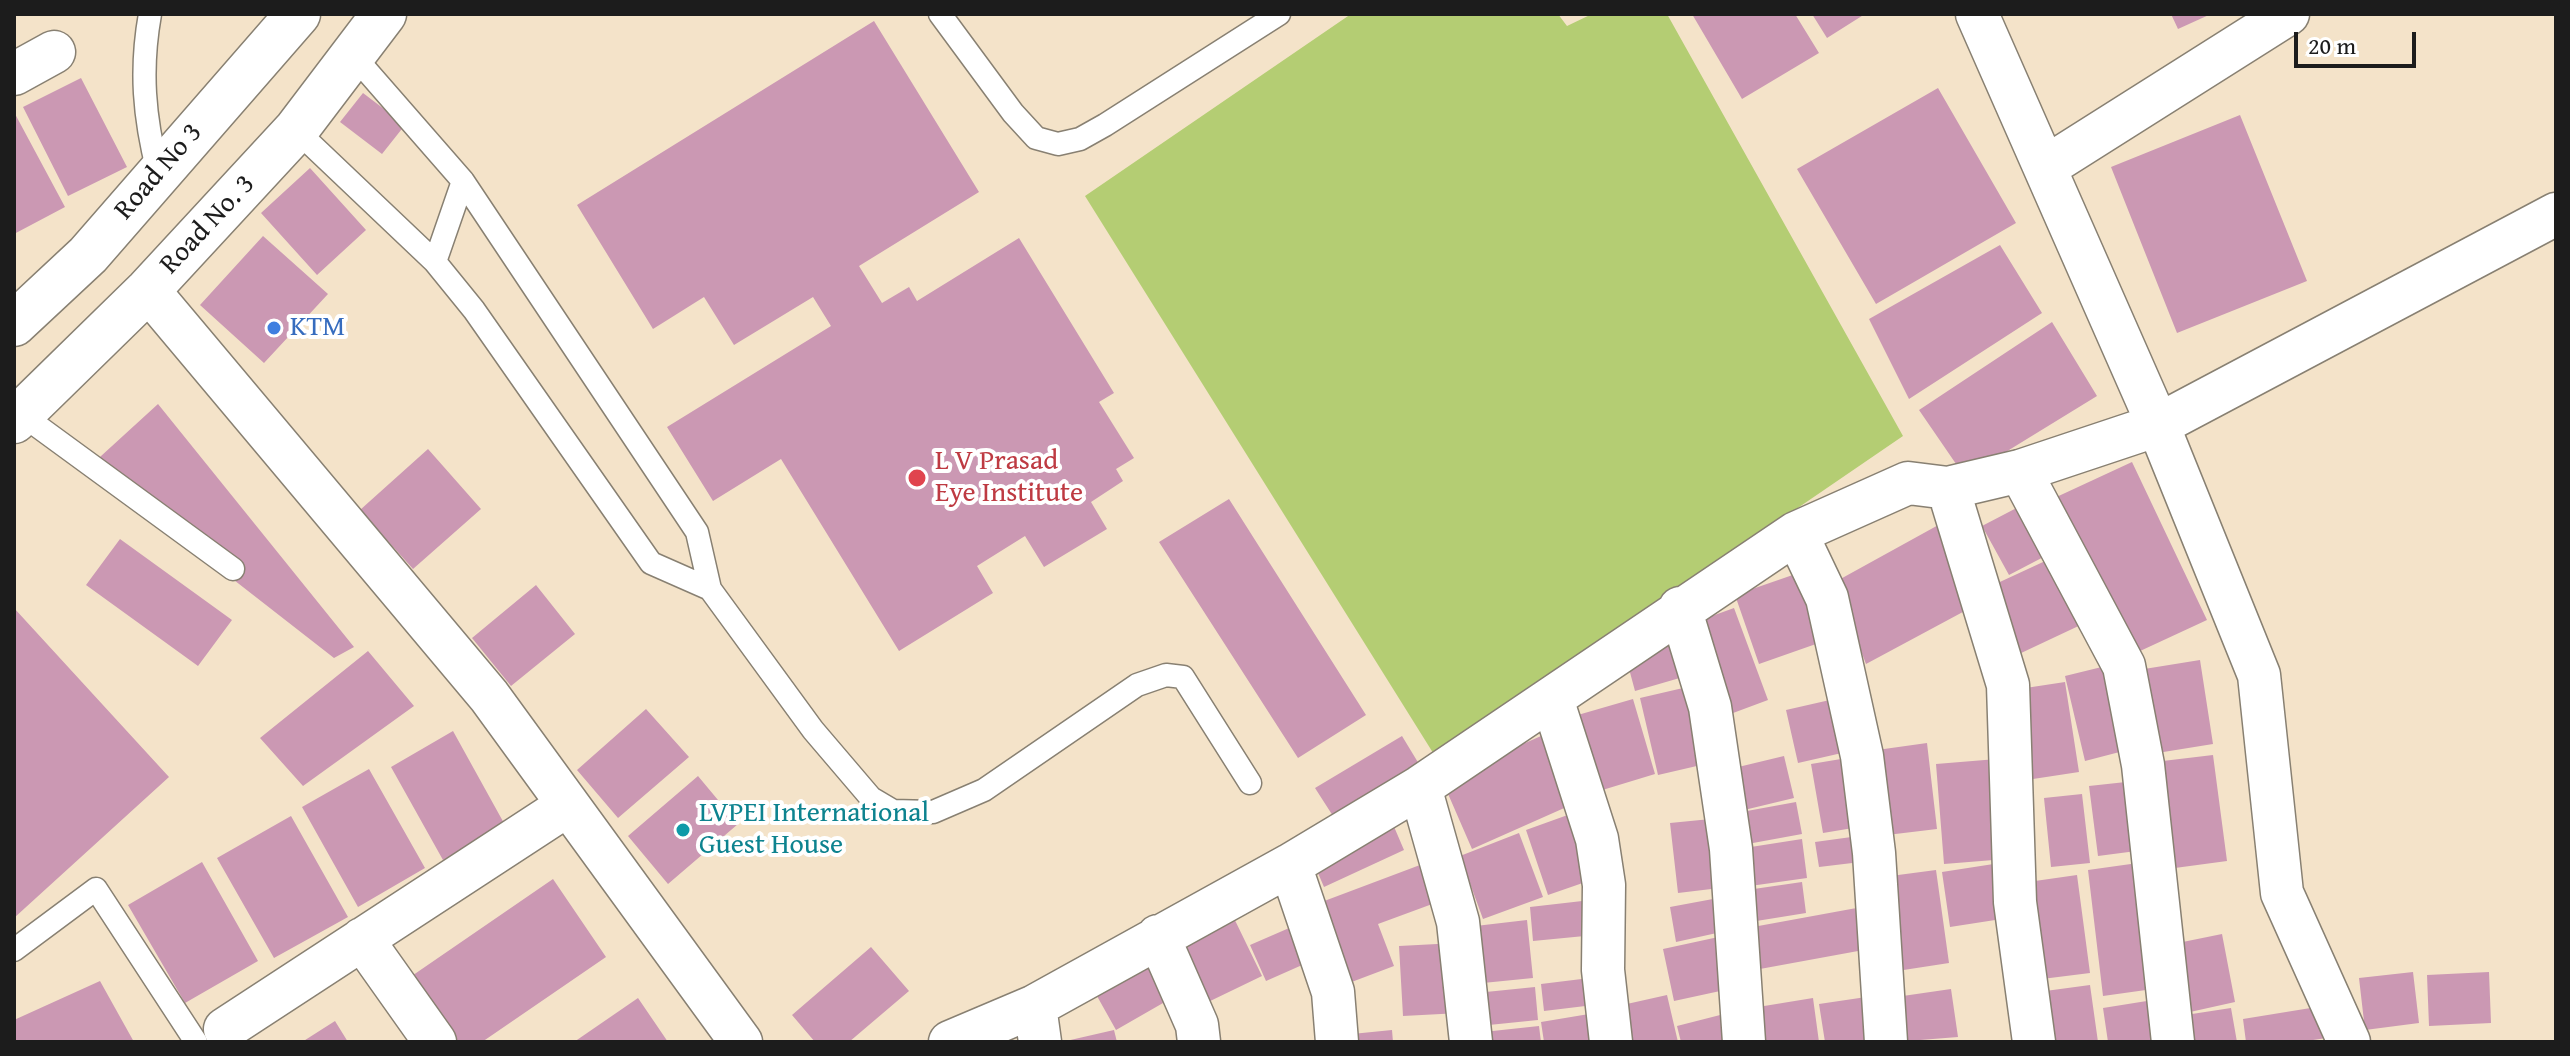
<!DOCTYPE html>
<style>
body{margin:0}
#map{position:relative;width:2570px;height:1056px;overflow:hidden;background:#f4e3c9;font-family:"Gentium Book Plus",serif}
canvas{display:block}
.frame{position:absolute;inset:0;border:16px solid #1c1c1c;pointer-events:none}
.scale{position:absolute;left:2294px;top:32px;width:122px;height:36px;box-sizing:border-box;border:4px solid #1c1c1c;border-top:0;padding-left:10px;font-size:24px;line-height:28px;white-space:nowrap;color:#1c1c1c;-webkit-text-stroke:6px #fff;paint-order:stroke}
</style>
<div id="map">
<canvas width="2570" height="1056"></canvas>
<div class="frame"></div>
<div class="scale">20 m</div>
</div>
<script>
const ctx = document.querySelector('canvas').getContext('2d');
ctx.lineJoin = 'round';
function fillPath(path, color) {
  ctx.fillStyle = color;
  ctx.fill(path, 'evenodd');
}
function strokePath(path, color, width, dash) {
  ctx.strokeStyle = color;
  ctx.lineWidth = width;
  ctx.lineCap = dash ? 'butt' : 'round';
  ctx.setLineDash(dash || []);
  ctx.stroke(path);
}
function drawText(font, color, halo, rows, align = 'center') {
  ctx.font = font + ' "Gentium Book Plus",serif';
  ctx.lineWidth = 8;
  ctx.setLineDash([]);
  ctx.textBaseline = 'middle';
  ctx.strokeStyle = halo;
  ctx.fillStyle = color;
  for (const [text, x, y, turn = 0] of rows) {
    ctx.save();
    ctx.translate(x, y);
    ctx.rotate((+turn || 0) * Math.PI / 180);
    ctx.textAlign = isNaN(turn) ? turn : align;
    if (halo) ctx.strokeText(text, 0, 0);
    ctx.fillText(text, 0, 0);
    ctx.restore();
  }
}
fillPath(new Path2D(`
 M1351 14H1558L1567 26 1592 14H1667L1903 436 1435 756 1085 196Z`), '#b4cd73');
fillPath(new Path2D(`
 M1692 14H1795L1819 53 1742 99Z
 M1812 14H1865L1827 38Z
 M2171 14H2211L2178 29Z
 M874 21 979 192 859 266 882 303 909 287 917 301 1019 238 1114 393 1099 402 1134 458 1116 469 1123 481 1091 502 1107 529 1044 567 1025 536 977 566 993 593 899 651 781 459 713 501 667 427 831 326 813 297 734 345 704 297 653 329 577 205Z
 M81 78 127 167 68 196 23 107Z
 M1938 88 2016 223 1876 304 1797 169Z
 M363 93 405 125 382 154 340 122Z
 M14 112 65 207 14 234Z
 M2240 115 2307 281 2177 333 2111 167Z
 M310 168 366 230 317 275 261 213Z
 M263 236 328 294 264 363 200 305Z
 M2000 245 2042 313 1909 399 1869 319Z
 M2052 322 2097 396 1965 477 1919 410Z
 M158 404 354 647 334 658 89 467Z
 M428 449 481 509 413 569 360 510Z
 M2132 462 2207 620 2125 658 2050 500Z
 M1229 499 1366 715 1298 758 1159 542Z
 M2028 502 2055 551 2009 575 1982 526Z
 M1942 523 1974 606 1866 664 1835 582Z
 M120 539 232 620 198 666 86 585Z
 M2056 556 2087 622 2019 654 1989 587Z
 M1810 569 1833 638 1759 664 1735 595Z
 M536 585 575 634 511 686 472 638Z
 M14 608 169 777 14 918Z
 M1734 608 1768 700 1725 716 1690 624Z
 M1678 634 1690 675 1635 691 1624 650Z
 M368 651 414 706 303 786 260 738Z
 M2200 660 2213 744 2151 754 2138 670Z
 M2114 664 2135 748 2085 761 2065 676Z
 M2065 682 2079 772 2033 779 2019 689Z
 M1696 685 1714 762 1658 775 1640 698Z
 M1843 697 1855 750 1798 763 1786 710Z
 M1633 699 1655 774 1586 795 1564 719Z
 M646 709 689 757 618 818 577 770Z
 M453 731 505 825 443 860 391 767Z
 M1550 732 1580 801 1472 849 1442 780Z
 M1402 736 1419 764 1333 816 1315 788Z
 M1927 743 1937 829 1887 835 1877 750Z
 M2213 755 2227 861 2160 870 2146 763Z
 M1784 756 1794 798 1740 811 1730 769Z
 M1853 757 1865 826 1823 833 1811 764Z
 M1997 759 2006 859 1944 864 1936 764Z
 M369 769 425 868 358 907 302 807Z
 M698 776 738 824 668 884 628 836Z
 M2135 781 2144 850 2098 856 2089 786Z
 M2082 794 2090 863 2051 867 2044 798Z
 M1796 802 1802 834 1742 845 1736 813Z
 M1576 812 1600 877 1548 895 1526 830Z
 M291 816 348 917 274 958 217 858Z
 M1721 818 1728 887 1678 893 1670 823Z
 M1392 822 1404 850 1324 887 1312 859Z
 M1519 833 1543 897 1483 919 1460 856Z
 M1866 835 1869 861 1819 867 1815 842Z
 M1802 839 1807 878 1743 887 1738 849Z
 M202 862 258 961 185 1003 128 905Z
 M2000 863 2008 918 1950 927 1942 872Z
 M2138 863 2153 989 2103 996 2088 870Z
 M1420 865 1435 903 1378 924 1394 966 1341 986 1311 906Z
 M1936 870 1949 963 1897 971 1883 877Z
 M2077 875 2090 973 2034 980 2021 883Z
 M553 879 606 957 482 1042H444L403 982Z
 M1802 882 1806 913 1744 923 1740 891Z
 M1729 896 1735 929 1676 942 1670 907Z
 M1591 900 1595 935 1533 941 1530 907Z
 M1862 907 1869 949 1749 971 1742 929Z
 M1230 910 1262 976 1204 1004 1172 938Z
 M1527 920 1533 978 1473 984 1467 927Z
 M1303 922 1318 958 1266 981 1250 945Z
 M2222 934 2235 1002 2181 1014 2168 945Z
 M1723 936 1734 988 1674 1001 1663 949Z
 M1456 943 1460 1013 1403 1016 1399 946Z
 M1149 946 1177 995 1116 1030 1088 980Z
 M871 947 909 991 849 1042H815L792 1015Z
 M2413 972 2419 1023 2365 1030 2359 978Z
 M2489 972 2491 1023 2429 1026 2427 975Z
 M1598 977 1602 1004 1544 1011 1541 984Z
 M100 981 134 1042H14V1020Z
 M2090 985 2098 1042H2045L2038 992Z
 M1535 987 1538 1020 1479 1026 1476 993Z
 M1951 989 1958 1037 1895 1042 1889 998Z
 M1667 995 1678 1042H1618L1609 1008Z
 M1873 996 1881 1042H1825L1819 1004Z
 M638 998 668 1042H574Z
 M1813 998 1819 1042H1757L1752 1008Z
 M2153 1000 2160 1042H2108L2103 1008Z
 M2329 1005 2333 1037 2300 1042H2246L2243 1019Z
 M2231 1008 2237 1042H2183L2179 1016Z
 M1601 1012 1605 1042H1544L1541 1022Z
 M1728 1013 1735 1042H1681L1677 1026Z
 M335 1021 348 1042H302Z
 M1539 1026 1541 1042H1475L1474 1033Z
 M1114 1030 1117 1042H1066V1041Z
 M1392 1030 1393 1042H1343L1342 1035Z`), '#cb98b3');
const service = new Path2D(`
 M150 14C140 70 144 117 158 172
 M940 14 1013 113 1036 138 1058 144 1080 139 1105 125 1279 14
 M353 55 463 181 697 532 710 589
 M296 130 435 262 474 310 651 563 710 589 813 730 871 798 893 811 933 812 984 790 1137 685 1166 675 1183 677 1250 783
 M435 262 463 181
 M21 414 233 569
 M14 950 96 889 196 1042`);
const minor = new Path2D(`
 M1977 14 2158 425 2259 675 2282 893 2349 1042
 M14 74 54 52
 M2046 167 2288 14
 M148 290 489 696 741 1042
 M2020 471 2124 666 2143 765 2173 1042
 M1948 488 2008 685 2015 902 2034 1042
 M1796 533 1827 598 1862 756 1874 853 1886 1042
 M1680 608 1710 707 1731 849 1744 1042
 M1552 699 1597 839 1604 885 1603 970 1611 1042
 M1420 787 1458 922 1471 1042
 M1290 865 1333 992 1337 1042
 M1158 936 1197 1025 1199 1042
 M362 939 435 1042
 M1035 1006 1040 1042
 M225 1029 568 805
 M950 1042 1035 1006 1290 865 1420 787 1796 533 1908 483 1948 488 2020 471 2158 425 2556 214`);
const primary = new Path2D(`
 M14 324 88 255 298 14
 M14 421 148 290 296 130 384 14`);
strokePath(service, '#888072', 25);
strokePath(minor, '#888072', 45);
strokePath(primary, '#888072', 47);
strokePath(service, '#fff', 22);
strokePath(minor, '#fff', 42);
strokePath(primary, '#fff', 44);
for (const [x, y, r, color] of [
 [274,328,8,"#3f7fe0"],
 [917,478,10,"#e0444e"],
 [683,830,8,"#0f9aa8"]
]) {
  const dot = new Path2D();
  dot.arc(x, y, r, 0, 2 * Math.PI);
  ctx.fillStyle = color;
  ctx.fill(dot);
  strokePath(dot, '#fff', 3);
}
drawText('28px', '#1c1c1c', '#fff', [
 ["Road No 3",159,172,-49],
 ["Road No. 3",208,225,-47]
]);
drawText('28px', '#366cbe', '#fff', [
 ["KTM",290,328]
], 'left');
drawText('28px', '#be3a42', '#fff', [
 ["L V Prasad",935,462],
 ["Eye Institute",935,494]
], 'left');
drawText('28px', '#0d838f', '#fff', [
 ["LVPEI International",699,814],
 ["Guest House",699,846]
], 'left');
</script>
